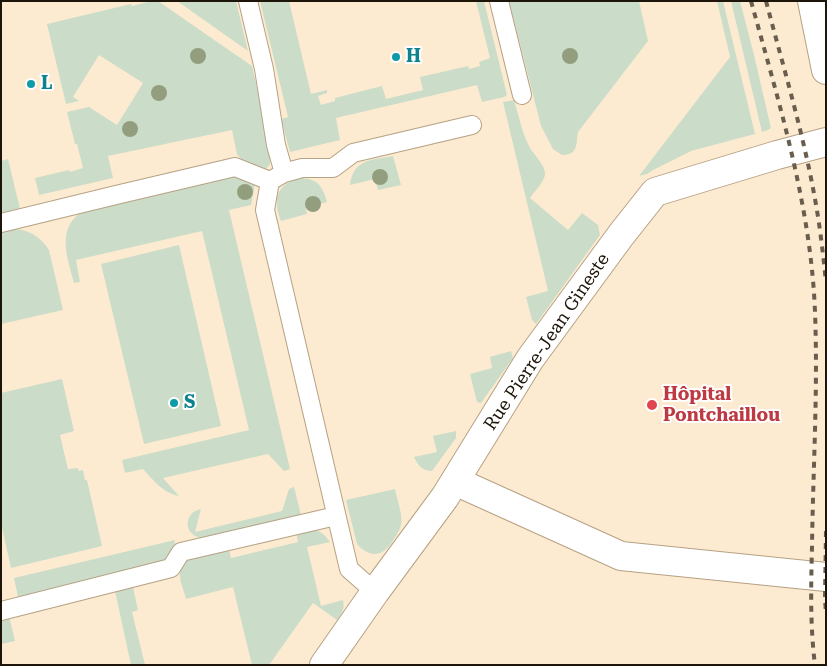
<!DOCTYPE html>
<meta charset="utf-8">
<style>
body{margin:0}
#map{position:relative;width:827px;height:666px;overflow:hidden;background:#fdebd1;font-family:"Roboto Serif",serif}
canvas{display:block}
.frame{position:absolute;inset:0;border:2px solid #1d1509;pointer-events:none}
</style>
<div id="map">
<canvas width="827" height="666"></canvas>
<div class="frame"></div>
</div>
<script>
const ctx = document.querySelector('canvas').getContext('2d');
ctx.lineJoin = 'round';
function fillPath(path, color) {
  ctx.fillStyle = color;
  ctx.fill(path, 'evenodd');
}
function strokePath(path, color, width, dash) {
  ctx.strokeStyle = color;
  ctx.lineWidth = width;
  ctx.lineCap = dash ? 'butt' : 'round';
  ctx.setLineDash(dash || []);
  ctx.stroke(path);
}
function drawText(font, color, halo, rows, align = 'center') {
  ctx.font = font + ' "Roboto Serif",serif';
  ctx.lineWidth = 4;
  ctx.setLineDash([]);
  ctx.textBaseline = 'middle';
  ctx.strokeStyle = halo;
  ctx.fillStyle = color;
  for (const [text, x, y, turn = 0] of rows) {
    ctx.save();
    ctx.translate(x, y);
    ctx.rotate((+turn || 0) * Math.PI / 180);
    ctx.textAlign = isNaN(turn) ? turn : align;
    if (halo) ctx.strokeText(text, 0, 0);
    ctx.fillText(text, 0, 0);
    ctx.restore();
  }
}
fillPath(new Path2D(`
 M152 1H158L252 66 271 149 270 164 266 169 261 170 241 159 237 154 232 130 108 156 113 178 39 195 35 178 69 170 70 172 83 168 77 144H75L67 112 89 107 117 125 143 83 99 55 73 97 79 101 66 104 47 24 131 4 132 6Z
 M177 1H236L248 51Z
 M260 1H289L311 94 327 90V93L318 96 321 105 335 101V98L382 86 386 99 423 90 420 77 468 66 469 69 480 66 479 62 490 58 476 1H484L507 95 504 97 482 102 477 85 336 118 340 140 290 152 281 119 288 117Z
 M509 1H639L648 41 578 132C576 145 578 155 562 155L553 149 541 126Z
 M717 1H723L755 134 691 151 653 170 647 174 639 176 730 57Z
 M731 1H740L754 55 771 128 768 130 762 132Z
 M514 100C519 116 522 133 530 148 535 156 546 166 545 175 543 183 535 191 530 198L568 230 582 213 598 225 600 235 536 324 532 320 526 297 548 291 503 102Z
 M393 156 401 185 378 190 375 179 350 185C353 159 372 160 393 156Z
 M8 159 20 209 1 214V161Z
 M235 175 255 184 251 205 229 210 290 469 284 471 268 454 163 478 179 496C163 493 154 481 143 469L125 473 122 460 249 430 202 231 76 260 80 282 74 283C68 259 56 231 80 213 84 210 90 209 94 207Z
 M299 178C317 178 323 186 327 202L306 208 307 214 281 221C279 216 277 210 277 205 275 190 287 181 299 178Z
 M12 229C28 229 40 236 49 250L63 310 1 324V231Z
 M179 245 221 426 144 444 101 264Z
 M511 351 513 358 481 403 477 402 470 374 492 368 490 357Z
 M62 379 74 431 60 435 68 469 78 468 79 471 83 470 85 480H87L102 546 11 568 1 523V393Z
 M456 431V438L432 471C423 471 418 466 414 457L437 452 433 436Z
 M294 487 301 515 207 538C184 540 181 513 201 509L195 532 282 511 289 489Z
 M395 489C397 499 403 515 401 525 400 530 397 534 394 539 392 542 390 546 387 548 378 559 364 553 357 544L346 500Z
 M309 529C319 530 324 533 330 542L307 547 321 606 343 600C345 609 342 613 337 620L313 603 269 665H252L233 587 186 599C184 590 179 581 180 572 180 554 215 552 229 549L231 558 298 542 296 532Z
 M175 540C174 551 169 559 160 564L18 597 14 578Z
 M133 587 138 610 132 612 145 665H131L115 591Z
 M9 616 15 641 1 644V618Z`), '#cbddc9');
const lane = new Path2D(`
 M248 1 264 69 276 145 284 173
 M499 1 522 95
 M1 223 116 195 235 167 270 181
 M375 592 349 569 265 210 270 181 284 173 302 168H333L353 153 472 125
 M1 611 171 568 181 552 336 516`);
const street = new Path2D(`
 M812 1 826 70
 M455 481 621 556 826 577
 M324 665 375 592 445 497 530 359 621 235 655 192 777 155 826 142`);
strokePath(lane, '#b6a183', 20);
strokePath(street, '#b6a183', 30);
strokePath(lane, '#fff', 18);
strokePath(street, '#fff', 28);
strokePath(new Path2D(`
 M751 1C779 103 811 206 815 312 818 391 813 469 812 547 811 586 810 626 815 665
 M766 1C783 66 803 132 815 199 820 226 823 254 826 282
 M826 531 825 599 826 614`), '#695d4d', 4, [6, 6]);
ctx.fillStyle = '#939e7e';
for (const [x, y] of [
 [198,56],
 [570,56],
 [159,93],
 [130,129],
 [380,177],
 [245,192],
 [313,204]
]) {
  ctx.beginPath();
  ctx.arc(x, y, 8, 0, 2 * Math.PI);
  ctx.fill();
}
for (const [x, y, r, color] of [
 [396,57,5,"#0f9aa8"],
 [31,84,5,"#0f9aa8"],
 [174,403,5,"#0f9aa8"],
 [652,405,6,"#e0444e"]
]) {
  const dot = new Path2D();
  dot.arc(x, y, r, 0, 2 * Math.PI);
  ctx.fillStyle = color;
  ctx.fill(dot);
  strokePath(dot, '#fff', 2);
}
drawText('bold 18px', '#0d838f', '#fff', [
 ["H",406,57],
 ["L",41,84],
 ["S",184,403]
], 'left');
drawText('18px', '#1d1509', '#fff', [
 ["Rue Pierre-Jean Gineste",547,342,-56]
]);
drawText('bold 18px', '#be3a42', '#fff', [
 ["Hôpital",663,395],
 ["Pontchaillou",663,416]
], 'left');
</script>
